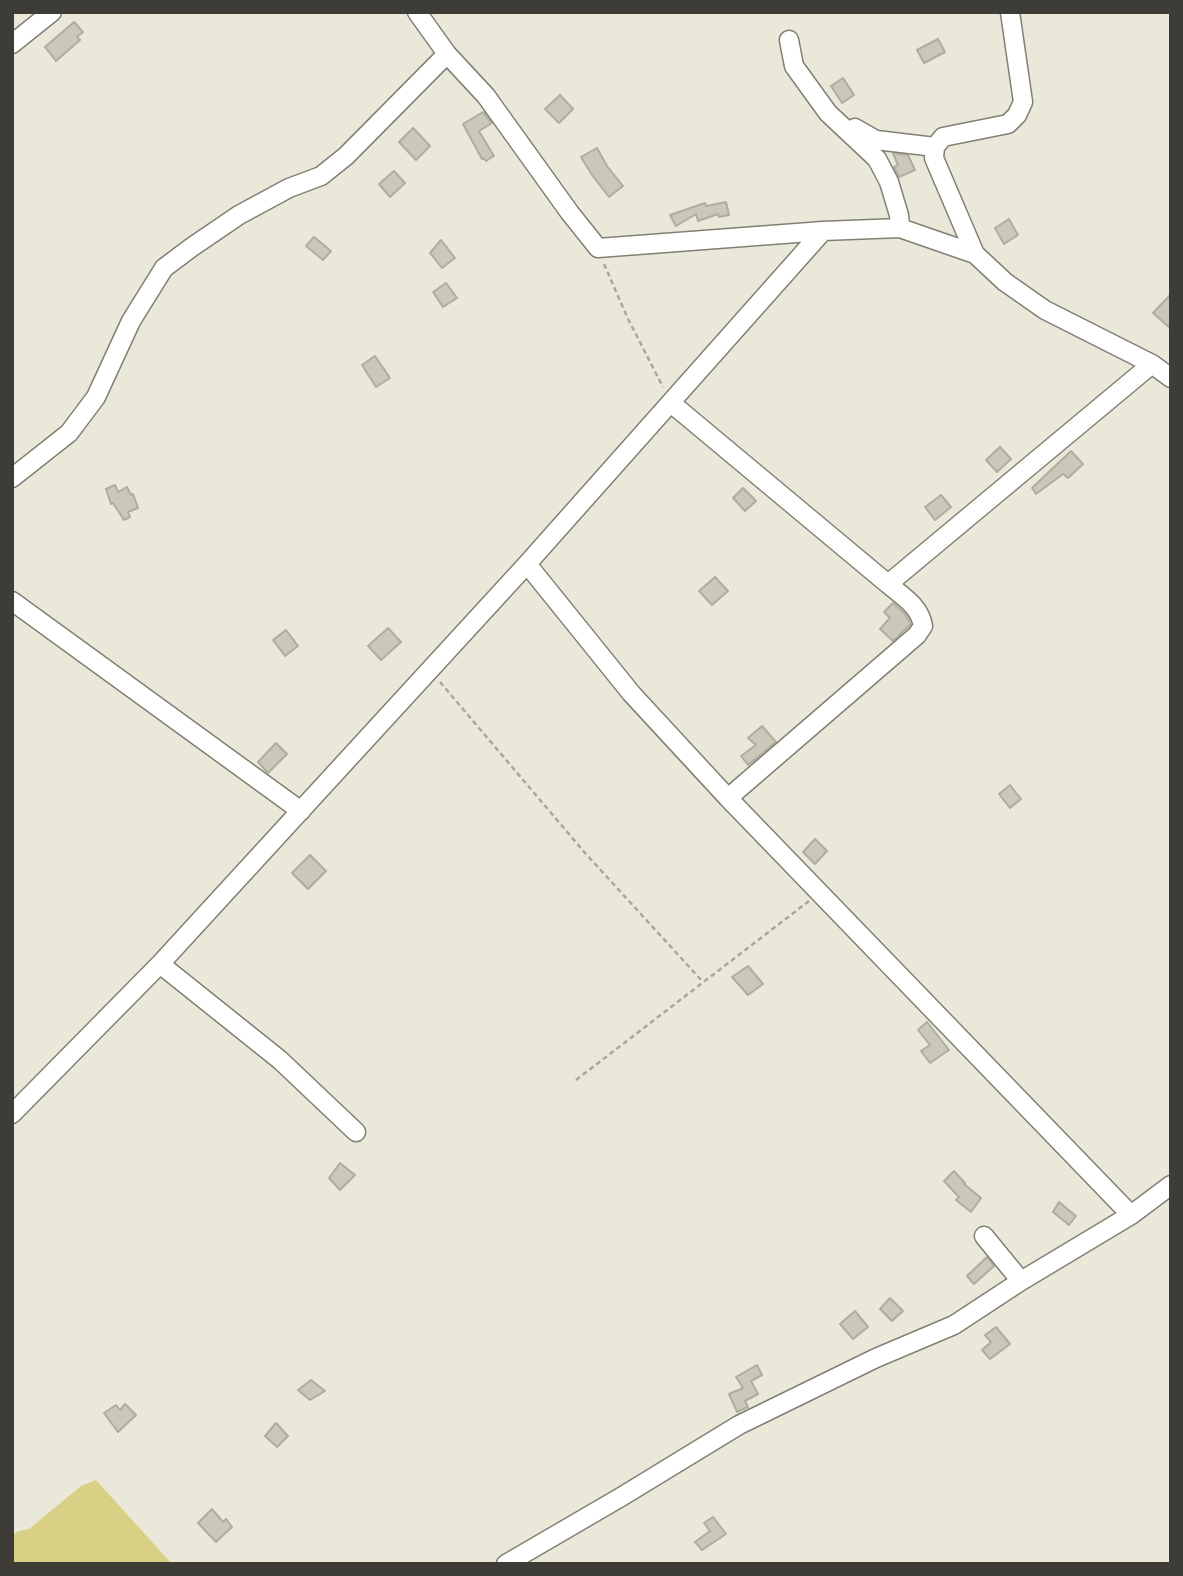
<!DOCTYPE html>
<style>
body{margin:0}
#map{position:relative;width:1183px;height:1576px;overflow:hidden;background:#eae8d9;font-family:Roboto,sans-serif}
canvas{display:block}
.frame{position:absolute;inset:0;border:14px solid #3d3c36;pointer-events:none}
</style>
<div id="map">
<canvas width="1183" height="1576"></canvas>
<div class="frame"></div>
</div>
<script>
const ctx = document.querySelector('canvas').getContext('2d');
ctx.lineJoin = 'round';
function fillPath(path, color) {
  ctx.fillStyle = color;
  ctx.fill(path, 'evenodd');
}
function strokePath(path, color, width, dash) {
  ctx.strokeStyle = color;
  ctx.lineWidth = width;
  ctx.lineCap = dash ? 'butt' : 'round';
  ctx.setLineDash(dash || []);
  ctx.stroke(path);
}
fillPath(new Path2D(`
 M96 1480 172 1564H12V1535L19 1531 29 1529 81 1486Z`), '#dad085');
const building = new Path2D(`
 M74 22 83 32 77 37 80 40 56 61 45 47Z
 M938 39 945 52 924 63 917 50Z
 M843 78 854 95 842 103 831 86Z
 M560 95 573 109 559 123 545 109Z
 M483 112 492 123 479 131 494 156 486 161 484 158 482 159 463 124Z
 M413 128 430 146 416 160 399 142Z
 M597 148 607 166 623 186 609 197 592 175 581 157Z
 M893 153 908 155 915 170 899 177 894 167 898 165Z
 M394 171 405 183 390 197 379 184Z
 M726 202 729 215 719 217 718 214 698 221 696 214 676 226 670 215 705 203 706 206Z
 M1009 219 1018 235 1004 244 995 228Z
 M314 237 331 251 323 260 306 246Z
 M441 240 455 258 442 268 430 253Z
 M446 283 457 298 443 307 433 292Z
 M1171 294V329L1153 313Z
 M375 356 390 378 376 387 362 365Z
 M1000 447 1011 459 997 472 986 460Z
 M1071 451 1083 464 1068 478 1063 474 1036 494 1032 488Z
 M115 485 118 492 127 487 131 495 133 494 138 508 128 512 130 517 124 520 113 503 111 504 106 489Z
 M743 488 756 501 745 511 733 498Z
 M941 495 951 507 935 520 925 507Z
 M715 577 728 591 712 605 699 591Z
 M893 603 905 614 911 624 893 641 880 629 890 618 884 612Z
 M388 628 401 642 381 660 368 646Z
 M286 630 298 646 285 656 273 640Z
 M762 726 776 742 748 765 741 756 756 745 748 738Z
 M276 743 287 754 268 773 258 762Z
 M1010 785 1021 799 1010 808 999 794Z
 M815 839 827 851 815 864 803 852Z
 M310 855 326 871 308 889 292 873Z
 M748 966 763 984 748 995 732 977Z
 M927 1022 949 1050 930 1063 921 1051 930 1045 918 1030Z
 M340 1163 355 1175 340 1190 329 1178Z
 M954 1171 965 1183 964 1184 981 1198 971 1212 956 1200 959 1197 944 1181Z
 M1059 1202 1076 1216 1069 1225 1053 1212Z
 M987 1257 994 1266 974 1284 967 1276Z
 M890 1298 903 1311 892 1321 880 1309Z
 M855 1311 868 1327 853 1339 840 1324Z
 M996 1327 1010 1344 990 1359 982 1350 991 1342 985 1335Z
 M757 1365 762 1375 751 1381 758 1394 745 1401 748 1407 737 1412 729 1394 743 1388 736 1377Z
 M311 1380 325 1391 310 1400 298 1390Z
 M125 1404 136 1415 118 1432 104 1413 116 1405 120 1410Z
 M276 1423 288 1436 277 1447 265 1436Z
 M212 1509 223 1522 226 1519 232 1527 216 1542 198 1523Z
 M713 1517 726 1534 702 1550 695 1542 710 1531 704 1523Z`);
fillPath(building, '#cac8b9');
strokePath(building, '#aead9e', 2);
const minor = new Path2D(`
 M417 12 447 54 486 96 570 213 598 248 823 231 900 228 975 254 1005 282 1045 310 1152 364 1171 378
 M789 40 794 66 828 113 877 159 889 182 899 215 900 228
 M12 44 52 12
 M855 128 876 140 935 147
 M975 254 934 158 935 147 943 137 1008 124 1017 115 1023 102 1010 12
 M671 403 888 584 1152 364
 M12 478 69 433 96 397 131 321 164 268 192 247 239 215 289 188 321 176 346 156 447 54
 M527 564 631 693 728 798
 M888 584C902 596 920 606 923 626L917 635 728 798 1131 1215
 M12 601 301 811
 M160 964 280 1060 356 1132
 M12 1114 160 964 204 916 527 564 823 231
 M984 1236 1021 1281
 M506 1564 621 1497 739 1425 876 1358 954 1325 1021 1281 1131 1215 1171 1185`);
strokePath(minor, '#818072', 21);
strokePath(new Path2D(`
 M604 264 628 319 663 387
 M440 682 585 853 703 982
 M576 1080 809 901`), '#a9a79b', 2.5, [5, 3.5]);
strokePath(minor, '#fff', 18);
</script>
